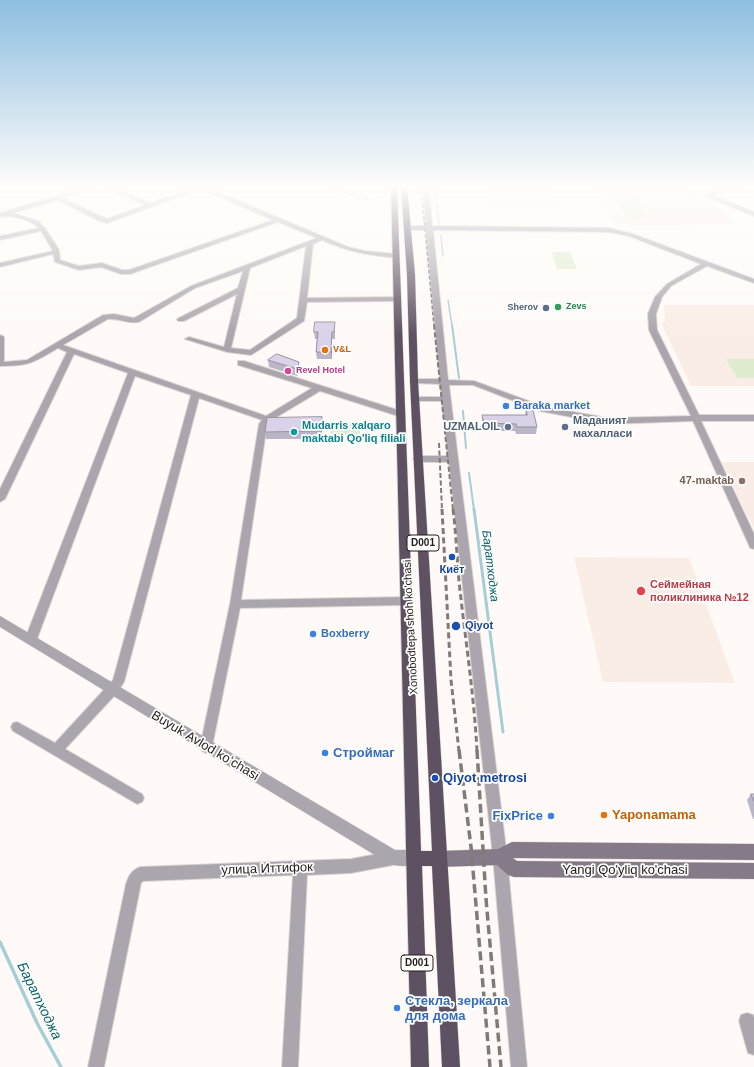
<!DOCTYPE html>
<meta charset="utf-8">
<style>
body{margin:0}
canvas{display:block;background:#fffaf7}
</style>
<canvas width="754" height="1067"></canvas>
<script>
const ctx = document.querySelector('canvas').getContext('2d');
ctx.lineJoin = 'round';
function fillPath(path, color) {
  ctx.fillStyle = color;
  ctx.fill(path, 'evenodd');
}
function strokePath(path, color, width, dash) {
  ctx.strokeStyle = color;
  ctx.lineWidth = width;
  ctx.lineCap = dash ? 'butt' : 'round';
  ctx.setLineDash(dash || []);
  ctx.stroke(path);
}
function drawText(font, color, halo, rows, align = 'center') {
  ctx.font = font + ' Helvetica,sans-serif';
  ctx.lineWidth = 3.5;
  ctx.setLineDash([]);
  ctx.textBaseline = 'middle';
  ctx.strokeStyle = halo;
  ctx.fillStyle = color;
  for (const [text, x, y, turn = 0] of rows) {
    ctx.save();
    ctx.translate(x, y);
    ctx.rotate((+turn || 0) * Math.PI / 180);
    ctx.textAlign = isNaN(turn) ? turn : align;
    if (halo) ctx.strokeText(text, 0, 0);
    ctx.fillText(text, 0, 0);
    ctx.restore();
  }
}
fillPath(new Path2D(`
 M488 186H549L558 209H494Z
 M596 186H687L695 194 717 202 733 224 628 225 612 218Z
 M664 305H754V386H691L661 323 665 321Z
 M722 462H754V529L740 501Z
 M574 557 689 558 735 683 603 682Z`), '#faede6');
fillPath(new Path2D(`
 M618 193C637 190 639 202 647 216L646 217 635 220 625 216 615 196Z
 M552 252H570L577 269H557Z
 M726 359H754V378H737Z
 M331 424H360V434H331Z`), '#dfeccf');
strokePath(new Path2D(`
 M330 186 338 191 371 200
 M435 189 439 224
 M441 235 443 256
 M448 300 452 326`), '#a6ced5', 1.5);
strokePath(new Path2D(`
 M452 325 459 378
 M463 411 466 448
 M469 473 474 510`), '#a6ced5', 2);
strokePath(new Path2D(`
 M474 509 503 732`), '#a6ced5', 3);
strokePath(new Path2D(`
 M0 942 37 1023 61 1067`), '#a6ced5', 3.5);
const minor = new Path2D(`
 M90 186H98L63 198 107 219 145 205 104 186H111L150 203 196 187 195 186H208L206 187 348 247 365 251 396 254 399 256 396 258C367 255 349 252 322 240L313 244 307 298 397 297 401 299 397 301 307 302 304 321 251 355 227 352 185 339 189 337 224 347 237 294 184 321H178L177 319 238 288 243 271 195 288 139 322C128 324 119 318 108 319L63 345 266 416 312 388 238 365V361H244L404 412 405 414 401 417 398 416 320 391 270 421 267 424 241 600 406 597 410 598 411 601 410 604 406 605 240 608 212 747 210 751 206 753 202 751 200 747 230 604 259 424 262 420 199 398 124 682 116 694 65 749 142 794 144 798 142 802 137 804 13 731 11 727 13 723 17 722 55 743 113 680 191 395 135 376 37 639 35 642 31 644 27 642 25 639 128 373 74 354 5 499 0 502V489L67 352 58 348C33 363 29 366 0 366V335L4 337V362L27 360 103 315 114 314 134 318 191 286 317 238 278 222 130 274H121L101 267 79 270 55 262 53 254 0 267V263L53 251 41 231 0 240V236L39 228C30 220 11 214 0 217V213ZM201 189 273 220 129 270H122L102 263 79 266 60 260 59 250 45 228 38 221 13 213 58 200 99 221 107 223ZM306 246 297 318 250 350 231 348 250 268Z
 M423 186H429L432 226 609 228 633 234 754 279V283L707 266 671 286 662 297 656 314 657 330 699 415H754V421H701L754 534V549L750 548 749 545 693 421 608 424 540 411 473 385H449L507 857 527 1067H511L493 857 449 462H418L413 459 418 456H448L442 401H416L412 399 416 397H442L440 384 414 383 410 381 414 379H440L426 230H407L404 228 407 226H426ZM433 230 609 232 629 236 701 264 667 284 655 297 648 314 649 330 691 416 608 418 545 407 474 381 448 380Z
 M738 186H747L712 195 754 212V216L705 196 708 193Z
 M393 851 398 853 400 858 398 863 393 865 351 873 307 875 298 1067H282L293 875 143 881 141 883 104 1067H88L126 884C129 875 131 871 140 867L351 859Z
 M747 1013 753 1015 754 1018V1055L748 1053 739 1021 741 1015Z`);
const tertiary = new Path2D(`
 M0 616 395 850H413L418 853 421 858 418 863C409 867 397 867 388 863L0 627Z`);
const secondary = new Path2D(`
 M512 842 754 844V860L513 858 517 861 754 863V879L514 877 508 875 497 865 439 867 434 864 431 859 434 854 439 851 498 849Z`);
const trunk = new Path2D(`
 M391 186H397L421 851H432L410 381 407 275 401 186H407L415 275 418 381 460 1067H442L432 866H422L429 1067H411Z`);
strokePath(minor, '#dcd6d3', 2);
strokePath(tertiary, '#dcd6d3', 1);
strokePath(secondary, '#dcd6d3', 1);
strokePath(trunk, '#dcd6d3', 1);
fillPath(minor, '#aba5ad');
fillPath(tertiary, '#aba5ad');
fillPath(secondary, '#857b88');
fillPath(trunk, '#5e5262');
strokePath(new Path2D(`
 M421 186 434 326`), '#827a77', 1.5, [4, 2]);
strokePath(new Path2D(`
 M434 325 453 510
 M439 443 442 510`), '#827a77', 2, [5, 2.5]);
strokePath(new Path2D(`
 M442 509 451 680 459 751
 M453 509C456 533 457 557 459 581 465 638 474 694 477 751`), '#827a77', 3, [6, 3.5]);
strokePath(new Path2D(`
 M459 750 471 847 490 1067
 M477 750 486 899 501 1067`), '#827a77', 3.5, [9, 4.5]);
fillPath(new Path2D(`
 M335 329V339H332V359H317L316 352 317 339H315L314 332Z
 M268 360 299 369 297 376 269 367Z
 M526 408 537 427 536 434H516L515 431H483L482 422V415H525Z
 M322 417V439H266L265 432Z
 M751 794H754V819H753L747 800Z`), '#bbb5c8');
fillPath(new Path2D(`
 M332 332V359L331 352Z
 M299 362V369L297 376V369Z
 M322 417V439L321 431Z`), '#9993a2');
const building = new Path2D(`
 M315 322H335L334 332H332L331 352H316L318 332H314Z
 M277 354 299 362 297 369 268 360Z
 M526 408 533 410 537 427H517L516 424 484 423 482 415H527Z
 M322 417 321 431 265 432 267 418Z
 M751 794H754V801Z`);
fillPath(building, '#dad2e8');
strokePath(building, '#9993a2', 1);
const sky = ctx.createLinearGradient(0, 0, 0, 335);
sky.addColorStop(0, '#8dbee0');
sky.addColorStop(0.56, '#fffdfb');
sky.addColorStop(1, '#fffdfb00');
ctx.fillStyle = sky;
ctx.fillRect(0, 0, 754, 335);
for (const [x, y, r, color] of [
 [558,307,4,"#2e9e5b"],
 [546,308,4,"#5c6f8a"],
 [325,350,4,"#e8710a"],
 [288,371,4,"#d1479c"],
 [506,406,4,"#3f7fe0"],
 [508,427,4,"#5c6f8a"],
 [565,427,4,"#5c6f8a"],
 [294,432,4,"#0f9aa8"],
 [742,481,4,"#8d6e63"],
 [452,557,4,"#1a4fb4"],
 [641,591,5,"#e0444e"],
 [456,626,5,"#1a4fb4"],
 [313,634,4,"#3f7fe0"],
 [325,753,4,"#3f7fe0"],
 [435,778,4,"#1a4fb4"],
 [604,815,4,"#e8710a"],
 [551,816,4,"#3f7fe0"],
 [397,1008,4,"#3f7fe0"]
]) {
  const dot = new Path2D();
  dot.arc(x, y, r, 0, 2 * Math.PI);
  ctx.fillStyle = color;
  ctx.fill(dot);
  strokePath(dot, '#fff', 1.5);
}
drawText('bold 9px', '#27864d', '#fff', [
 ["Zevs",566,307]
], 'left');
drawText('bold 9px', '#4e5e75', '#fff', [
 ["Sherov",538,308]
], 'right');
drawText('bold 9px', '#c56008', '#fff', [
 ["V&L",333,350]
], 'left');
drawText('bold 9px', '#b23c85', '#fff', [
 ["Revel Hotel",296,371]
], 'left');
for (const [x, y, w] of [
 [423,543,32],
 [417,963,32]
]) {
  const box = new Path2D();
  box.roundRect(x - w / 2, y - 8, w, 16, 3);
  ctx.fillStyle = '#fff';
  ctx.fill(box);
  strokePath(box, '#241b17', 1);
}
drawText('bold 10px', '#241b17', null, [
 ["D001",423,543],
 ["D001",417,963]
]);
drawText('bold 11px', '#366cbe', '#fff', [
 ["Baraka market",514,406],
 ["Boxberry",321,634]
], 'left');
drawText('bold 11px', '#4e5e75', '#fff', [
 ["Маданият",573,421],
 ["махалласи",573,434],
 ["UZMALOIL",500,427,"right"]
], 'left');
drawText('bold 11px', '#0d838f', '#fff', [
 ["Mudarris xalqaro",302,426],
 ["maktabi Qo'liq filiali",302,439]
], 'left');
drawText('bold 11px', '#785e54', '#fff', [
 ["47-maktab",734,481]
], 'right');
drawText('bold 11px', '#164399', '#fff', [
 ["Киёт",452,570],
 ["Qiyot",465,626,"left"]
]);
drawText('bold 11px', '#be3a42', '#fff', [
 ["Сеймейная",650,585],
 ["поликлиника №12",650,598]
], 'left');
drawText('11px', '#241b17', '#fff', [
 ["Xonobodtepa shoh ko'chasi",411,627,-93]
]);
drawText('italic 12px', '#085e69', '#fff', [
 ["Баратходжа",490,566,83]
]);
drawText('13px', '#241b17', '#fff', [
 ["Buyuk Avlod koʻchasi",205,746,31],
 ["улица Иттифок",267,869,-2],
 ["Yangi Qo'yliq ko'chasi",625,870]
]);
drawText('bold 13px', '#366cbe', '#fff', [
 ["Строймаг",333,753],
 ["FixPrice",543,816,"right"],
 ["Стекла, зеркала",405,1001],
 ["для дома",405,1016]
], 'left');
drawText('bold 13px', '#164399', '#fff', [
 ["Qiyot metrosi",443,778]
], 'left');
drawText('bold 13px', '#c56008', '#fff', [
 ["Yaponamama",612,815]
], 'left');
drawText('italic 14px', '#085e69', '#fff', [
 ["Баратходжа",39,1001,64]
]);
</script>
